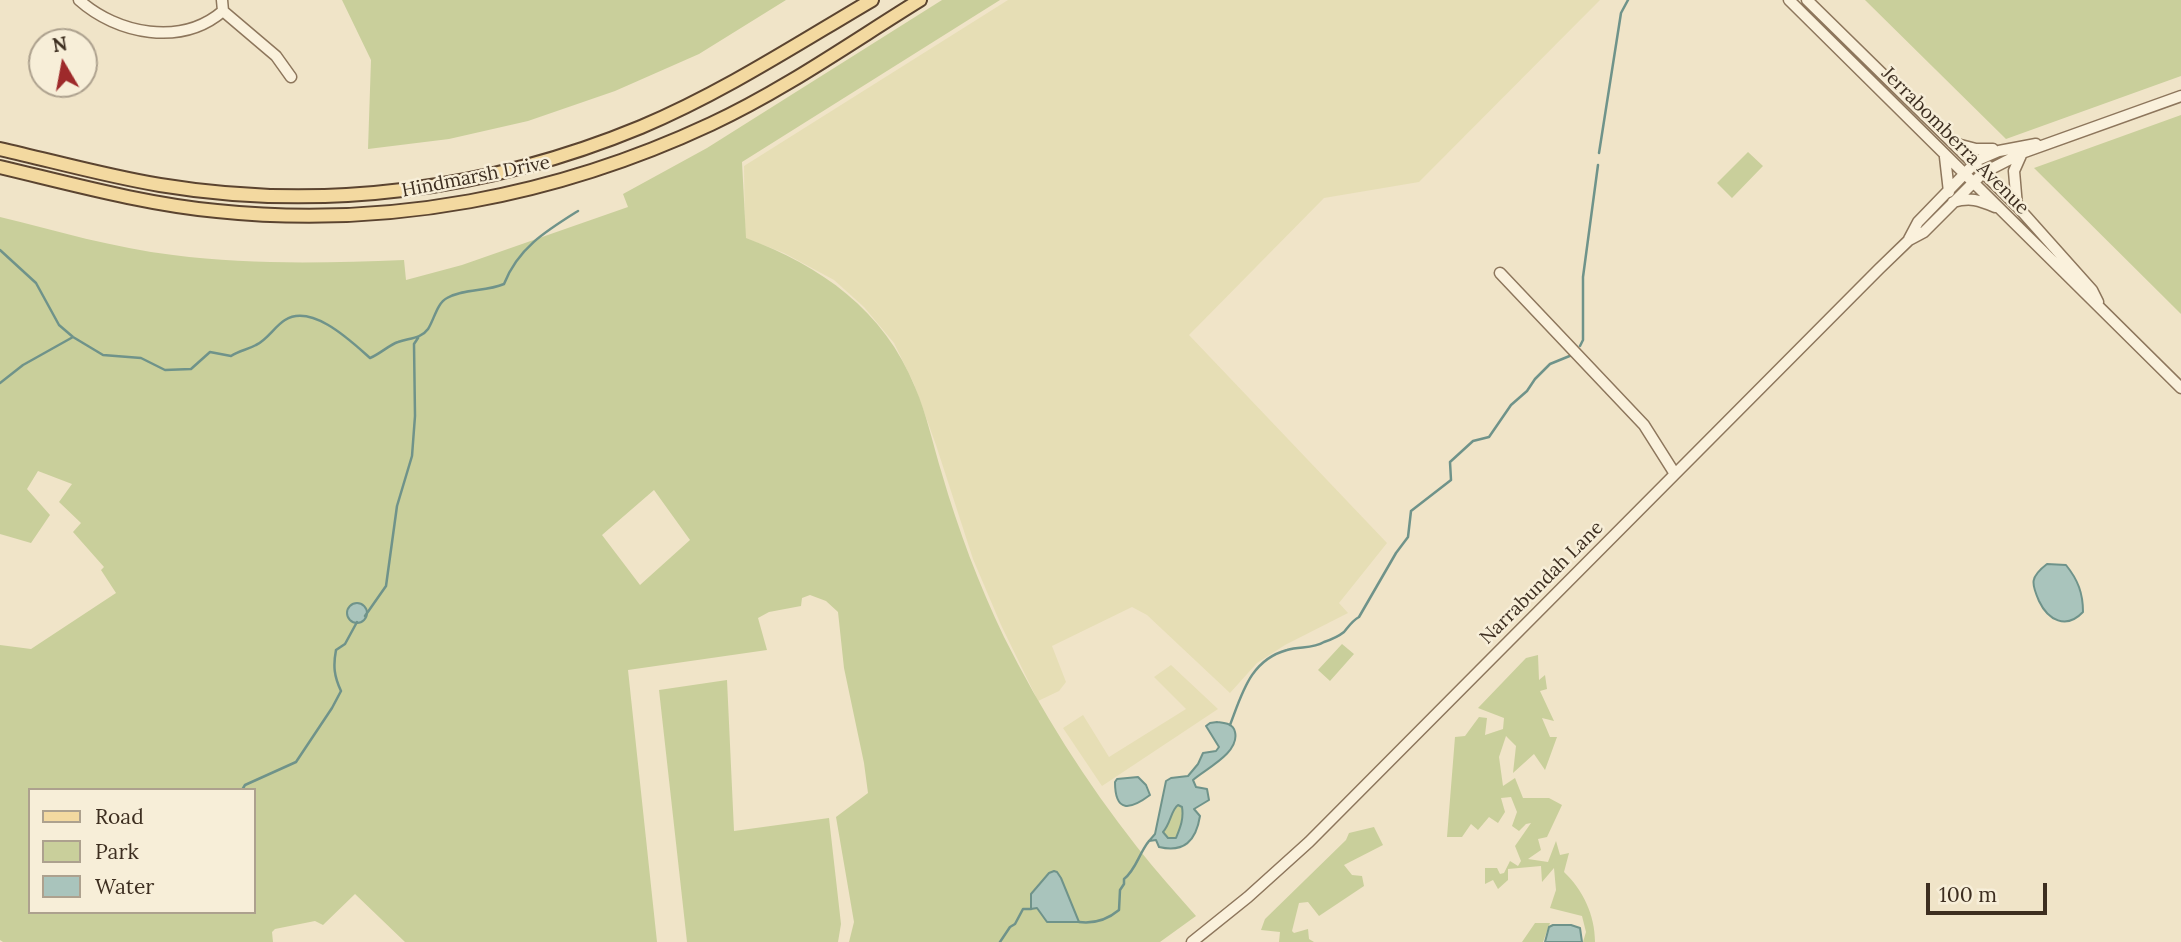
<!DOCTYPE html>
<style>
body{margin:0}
#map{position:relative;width:2181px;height:942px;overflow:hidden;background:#f0e4c8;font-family:Lora,serif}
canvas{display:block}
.legend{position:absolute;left:28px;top:788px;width:228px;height:126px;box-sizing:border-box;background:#f7eed8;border:2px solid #ada18e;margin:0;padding:9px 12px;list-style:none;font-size:21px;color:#3d2e20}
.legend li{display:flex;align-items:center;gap:14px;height:35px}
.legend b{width:35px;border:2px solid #ada18e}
.north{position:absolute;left:28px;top:28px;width:70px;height:70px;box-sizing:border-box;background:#f7eed8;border:2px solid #ada18e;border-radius:50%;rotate:350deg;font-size:19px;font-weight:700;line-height:28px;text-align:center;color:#3d2e20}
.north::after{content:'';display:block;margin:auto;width:24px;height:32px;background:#9e2a2b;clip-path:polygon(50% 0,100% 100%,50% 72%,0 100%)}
.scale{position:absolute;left:1926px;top:883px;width:121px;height:32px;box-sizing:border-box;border:4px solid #3d2e20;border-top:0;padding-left:9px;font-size:21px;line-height:24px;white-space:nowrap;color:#3d2e20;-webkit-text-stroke:5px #f7eed8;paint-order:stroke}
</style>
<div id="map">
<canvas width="2181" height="942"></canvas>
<ul class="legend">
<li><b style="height:9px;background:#f3d9a0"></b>Road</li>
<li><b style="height:19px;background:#c9cf9b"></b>Park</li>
<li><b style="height:19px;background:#a9c4bc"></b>Water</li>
</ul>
<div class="north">N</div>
<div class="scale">100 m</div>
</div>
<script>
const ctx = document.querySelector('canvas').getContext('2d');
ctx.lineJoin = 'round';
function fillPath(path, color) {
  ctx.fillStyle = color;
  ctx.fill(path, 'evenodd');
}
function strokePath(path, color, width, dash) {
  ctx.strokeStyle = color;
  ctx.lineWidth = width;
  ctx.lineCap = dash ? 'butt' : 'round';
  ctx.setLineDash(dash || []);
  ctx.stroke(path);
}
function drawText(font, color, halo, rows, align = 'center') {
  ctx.font = font + ' Lora,serif';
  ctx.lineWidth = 5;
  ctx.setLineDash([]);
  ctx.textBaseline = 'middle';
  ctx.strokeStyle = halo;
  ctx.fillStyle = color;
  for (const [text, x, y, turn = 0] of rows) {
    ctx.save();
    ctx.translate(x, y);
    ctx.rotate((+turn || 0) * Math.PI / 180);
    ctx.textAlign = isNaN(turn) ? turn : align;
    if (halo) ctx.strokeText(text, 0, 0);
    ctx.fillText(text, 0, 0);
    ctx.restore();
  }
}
fillPath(new Path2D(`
 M1008 0H1600L1419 182 1324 198 1189 335 1387 543 1339 603 1348 613 1285 645 1257 663 1230 693 1147 615 1132 607 1052 646 1066 682 1059 691 1038 701 1001 625 973 559 936 445 914 384 894 343 864 307 834 280 784 253 745 238 744 166Z
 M1171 665 1218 709 1102 786 1063 728 1083 715 1109 757 1186 709 1154 677Z`), '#e6deb5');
fillPath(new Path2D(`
 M342 0H786L699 54 615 91 528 121 449 139 368 149 371 60Z
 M942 0H1000L742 162 746 238C821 266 884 310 915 387 927 415 933 445 942 474 958 529 979 585 1004 637 1041 711 1086 782 1137 847 1156 871 1176 893 1196 916L1160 942H849L854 922 836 817 868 793 864 763 844 668 838 612 826 601 810 595 802 598 801 606 769 612 758 618 767 650 628 670 657 942H405L355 894 323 925 315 921 275 929 272 932 273 942H3L0 940V645L31 649 116 593 101 570 104 567 73 532 81 523 59 502 72 484 38 471 27 489 50 515 31 543 0 534V217C57 231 114 248 173 255 250 265 327 263 404 260L406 280 462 265 628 207 623 194 707 148ZM654 490 690 540 640 585 602 535ZM30 790H254V912H30Z
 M1865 0H2181V76L2006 139Z
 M2181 115V314L2034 168Z
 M1748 152 1763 166 1732 198 1717 183Z
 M1342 644 1354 654 1330 681 1318 670Z
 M1538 655 1539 680 1545 675 1547 689 1540 691 1554 721 1542 718 1550 737H1557L1545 770 1534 754 1513 773 1516 746 1506 736 1499 757 1503 786 1515 778 1523 798H1549L1562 805 1547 837 1538 839 1541 850 1528 859 1548 862 1556 841 1560 855 1569 853 1564 872C1583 890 1595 915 1595 942H1583L1586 932 1582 916 1550 908 1556 890 1554 868 1542 882 1541 866 1508 869V880L1498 889 1493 880 1485 884V868H1497L1500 874 1504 873 1510 861 1518 866 1521 861 1515 846 1531 823 1526 824 1519 831 1512 826 1517 812 1511 797 1501 798 1505 812 1498 823 1489 817 1478 830 1471 824 1462 837H1447L1455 737 1465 736 1479 717 1487 718 1485 735 1503 729 1504 718 1478 708 1526 658Z
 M727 680 734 831 829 818 841 924 838 942H687L659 690Z
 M1178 805 1182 807 1184 816 1176 838H1168L1163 835V832C1171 823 1170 812 1178 805Z
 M1374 827 1383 845 1344 865 1352 875 1362 876 1364 886 1319 916 1308 902 1299 903 1292 931 1294 933 1308 929 1309 939 1314 942H1279L1280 932 1261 930 1265 919 1346 840 1349 833Z
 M1535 923H1550L1543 942H1522Z`), '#c9cf9b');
const water = new Path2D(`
 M2047 564 2066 565C2078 580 2083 593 2083 612 2066 630 2048 620 2039 601 2031 583 2030 577 2047 564Z
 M347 613a10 10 0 1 1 20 0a10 10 0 1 1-20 0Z
 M1217 722C1224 723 1233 723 1235 732 1240 753 1205 769 1193 780L1196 787 1207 789 1209 800 1194 809 1200 816C1196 841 1184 853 1159 847L1156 840 1149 841 1155 834 1166 781 1171 778 1188 776 1198 764 1203 753 1216 751 1219 747 1206 726 1210 723ZM1178 805 1182 807C1184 819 1180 828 1176 838H1168L1163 832C1171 823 1171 810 1178 805Z
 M1138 777 1146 785 1150 795C1130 810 1115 813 1115 782L1117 779Z
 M1054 871 1057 872 1061 878 1079 922H1047L1037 908 1031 909V894L1049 873Z
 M1553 925H1571L1580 928 1582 942H1545L1549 927Z`);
fillPath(water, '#a9c4bc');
strokePath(water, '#6f938a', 2);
strokePath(new Path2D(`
 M1599 153 1621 13 1628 0
 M0 250 36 283 59 325 73 337 103 355 141 358 165 370 191 369 210 352 231 356C240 350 247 350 256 345 267 340 275 326 285 320 312 303 352 342 370 358 380 354 389 345 398 342 409 338 421 339 428 329 434 320 437 303 447 298 465 288 485 292 504 284 518 248 546 231 578 211
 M1580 346 1583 340V277L1598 165
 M0 383 23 365 73 337
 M365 616 386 586 397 506 412 456 415 416 414 344 418 338
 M1230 725C1242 694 1250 660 1287 650 1300 646 1313 649 1324 642 1330 640 1339 636 1344 632 1349 626 1352 621 1359 617L1396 553 1408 537 1411 511 1451 480 1450 462 1473 441 1489 437 1511 405 1527 391 1535 379 1550 364 1572 355
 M242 790 245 785 296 762 332 708 341 691C334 676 333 666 336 650L345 644 357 622
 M1079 922C1095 924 1107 920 1119 910L1120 890 1124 884V879C1136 870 1139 853 1149 841
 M1000 942 1010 927 1015 924 1023 909H1031`), '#6f938a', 2.5);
const minor = new Path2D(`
 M79 0C117 34 181 47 223 11
 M222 0 223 11
 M1789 0 2181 388
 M1807 0 2017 206 2092 290 2098 302
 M223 11 276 56 291 77
 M1953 143 1976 149H1993
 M1945 157 1949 192
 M1953 202C1970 197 1979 200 1995 207
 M2017 206 2014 171 2022 153
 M1909 239 1918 222 1978 160 1999 151 2036 144
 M1500 273 1644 425 1675 474
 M1192 942 1248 897 1309 842 1879 269 1909 240 1924 232 1983 173 2022 153 2181 96`);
const major = new Path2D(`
 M0 149C53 161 106 176 160 185 323 212 489 190 641 127 722 93 797 44 872 0
 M0 167C72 184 144 204 217 211 387 229 557 196 711 124 784 90 852 42 920 0`);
strokePath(minor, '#8d765c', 13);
strokePath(major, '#5b4430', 16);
strokePath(minor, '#faf1dc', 10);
strokePath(major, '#f3d9a0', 12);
drawText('19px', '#3d2e20', '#f7eed8', [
 ["Jerrabomberra Avenue",1955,141,45],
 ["Hindmarsh Drive",476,177,-11],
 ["Narrabundah Lane",1542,583,-45]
]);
</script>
